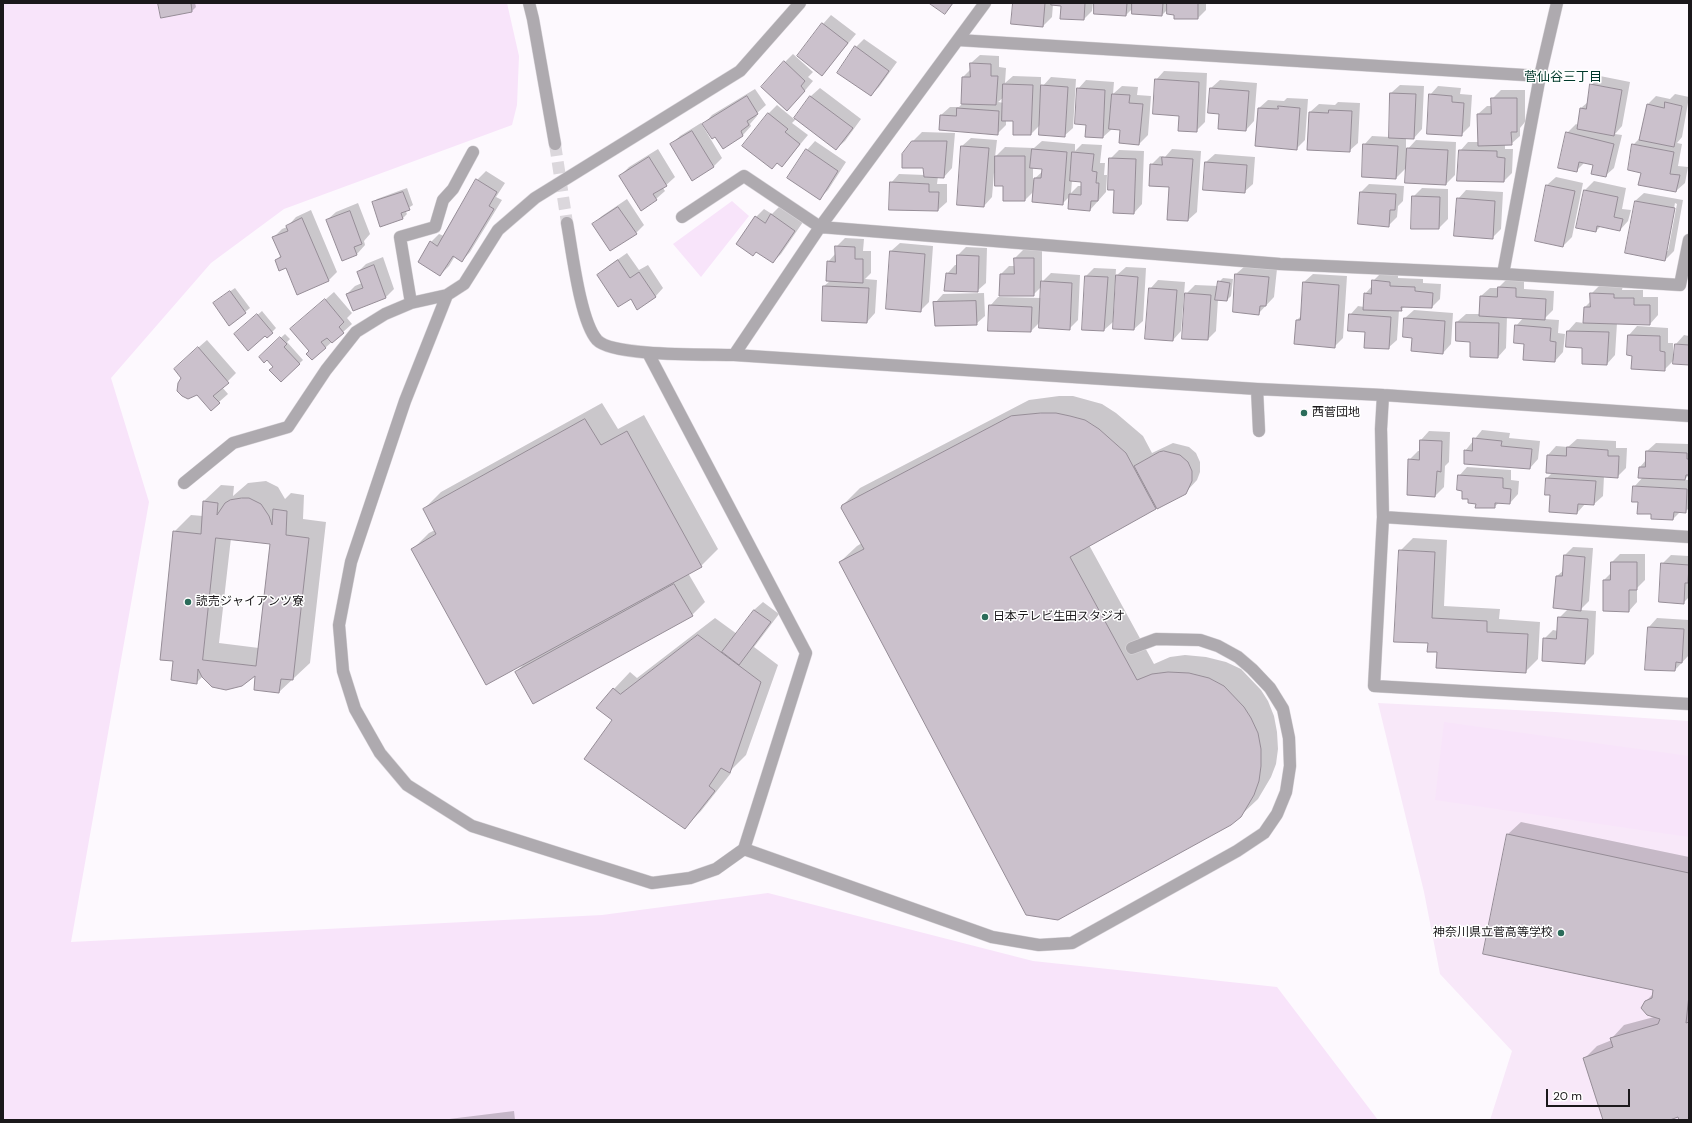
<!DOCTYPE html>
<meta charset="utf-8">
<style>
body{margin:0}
#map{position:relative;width:1692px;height:1123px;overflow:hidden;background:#fdf9fe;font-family:"DM Sans",sans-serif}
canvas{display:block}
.frame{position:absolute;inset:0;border:4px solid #1b181b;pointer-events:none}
.scale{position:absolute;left:1546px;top:1089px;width:84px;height:18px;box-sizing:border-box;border:2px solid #1b181b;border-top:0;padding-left:5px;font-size:12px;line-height:14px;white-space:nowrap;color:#1b181b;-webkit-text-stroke:3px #fff;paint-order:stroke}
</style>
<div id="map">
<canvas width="1692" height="1123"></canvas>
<div class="frame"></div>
<div class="scale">20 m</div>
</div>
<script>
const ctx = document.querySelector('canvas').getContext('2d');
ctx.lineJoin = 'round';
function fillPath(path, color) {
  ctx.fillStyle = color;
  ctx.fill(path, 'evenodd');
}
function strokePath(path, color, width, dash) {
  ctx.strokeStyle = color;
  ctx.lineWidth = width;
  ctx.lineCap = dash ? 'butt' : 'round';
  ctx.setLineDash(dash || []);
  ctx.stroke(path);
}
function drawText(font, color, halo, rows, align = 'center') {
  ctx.font = font + ' "DM Sans","Noto Sans JP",sans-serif';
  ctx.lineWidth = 3;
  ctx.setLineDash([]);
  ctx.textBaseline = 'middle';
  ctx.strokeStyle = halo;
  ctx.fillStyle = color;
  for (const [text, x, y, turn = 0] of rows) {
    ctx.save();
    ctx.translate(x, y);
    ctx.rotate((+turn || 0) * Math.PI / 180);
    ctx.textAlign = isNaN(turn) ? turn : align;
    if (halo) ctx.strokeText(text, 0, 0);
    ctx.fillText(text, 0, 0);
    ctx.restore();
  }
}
fillPath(new Path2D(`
 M1378 703 1555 712 1689 721V1120H1490L1512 1051 1440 974 1424 892Z`), '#f8e8f9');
fillPath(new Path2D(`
 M3 3H507L519 56 517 105 512 125 284 209 211 263 111 378 149 502 71 942 602 915 768 893 1033 961 1277 987 1378 1120H3Z
 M732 201 749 216 701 277 673 244Z
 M1444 722 1689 756V837L1435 800Z`), '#f8e4fa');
fillPath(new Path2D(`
 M159 3H195L196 7 192 11Z
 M1014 3H1093L1092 11 1084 19 1062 5 1053 4 1052 17 1043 26Z
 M1095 3H1206V10L1198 18 1175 14 1168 9 1162 15 1133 8 1126 15Z
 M831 15 856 34 822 75 823 24Z
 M864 39 897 62 879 87 871 95 856 47Z
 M793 54 813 72 808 77 813 81 796 101 785 62Z
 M980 55 999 56V67L1006 68 1005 83 1013 76 1041 77V88L1051 77 1076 79 1073 128 1064 136 1040 125 1031 134 1014 120H1006V125L997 134 941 115 950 107H959L962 104 963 77 971 69V63ZM1004 97V103L998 102Z
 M1164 71 1207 73 1205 122 1196 131 1180 115 1156 80Z
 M1600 76 1630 82 1622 126 1615 134 1622 135 1614 168 1605 176 1594 164 1585 162 1576 171 1567 133 1576 124 1578 125 1581 108 1588 102 1591 85Z
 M1086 80 1114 82 1113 94 1122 86 1138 87 1137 95 1151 96 1148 135 1139 144 1121 129H1112L1103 137 1087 124 1078 89Z
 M1220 80 1257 83 1254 121 1246 130 1211 88Z
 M1400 85 1424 86 1422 129 1414 138 1406 137V151L1416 140 1456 142 1455 175 1446 184 1406 182 1407 167 1396 178 1364 145 1372 136 1390 137 1391 93Z
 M1438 86 1461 88 1460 94 1472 95 1470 126 1461 135 1430 95Z
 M820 88 861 119 845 141 836 149 796 119 792 123 808 135 782 166 768 114 777 105 794 119 811 96Z
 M755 89 766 105 756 114 757 116 750 124 751 126 743 135 723 147 716 135 704 124 712 115Z
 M1501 90H1525V122L1520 128V136L1511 144H1505V149H1513L1512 173 1504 181 1460 151 1468 142H1479L1478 114 1487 106H1492V99Z
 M1675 94 1689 97 1682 137 1677 143 1682 144 1678 166 1688 167 1685 183 1676 191 1642 172 1633 145 1641 137 1647 105 1656 96 1670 99Z
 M1287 98 1308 99 1305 140 1296 149 1259 108 1268 100 1284 101Z
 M1338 102 1360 103 1358 143 1349 151 1310 112 1319 104 1335 105Z
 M701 123 722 158 713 167 672 144 680 136Z
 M922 132 955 133 952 168 944 177 938 176 937 184H947V202L938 210 891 183 899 174 925 175 924 167 913 141Z
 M971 138 997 140 995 157 1005 147 1034 148 1042 141 1075 144V151L1082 144 1102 145 1100 163H1105L1104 175H1107L1106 192 1090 210 1069 197 1062 204 1034 191 1025 200 1004 185 996 173H994L992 197 984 206 962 146ZM1033 168H1043V171L1033 180ZM1072 180 1082 181V186H1078L1071 193Z
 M815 141 846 162 828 190 819 199 807 150Z
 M658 149 675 177 663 188 665 191 656 199 620 176 629 167Z
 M1172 149 1201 151 1197 212 1188 220 1168 219 1171 187 1151 165 1160 156 1165 157Z
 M1119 150 1144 151 1142 204 1134 213 1115 189 1110 159Z
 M1215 154 1255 157 1253 184 1244 192 1206 162Z
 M486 171 505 183 496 197 502 200 470 252 462 261 455 256 449 266 440 275 431 242 439 234 444 236 477 180Z
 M1556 177 1583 183 1572 237 1563 246 1547 185Z
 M1594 181 1626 188 1622 209 1631 210 1628 221 1620 230 1601 226 1596 231 1578 227 1585 190Z
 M1369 184 1404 186 1403 201 1398 206 1397 217 1388 226 1361 192Z
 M407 188 413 205 405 210 407 214 403 218 381 226 373 203 377 199Z
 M1422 188 1448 189V219L1439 228 1413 197Z
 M1466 190 1503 192 1501 229 1492 238 1458 199Z
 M1644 193 1683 200 1674 251 1665 260 1635 201ZM1675 203 1677 204 1668 251H1666Z
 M627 199 644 225 636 233 594 224 602 216Z
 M358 203 370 234 364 241 365 245 357 254 342 260 327 220 336 212Z
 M780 206 803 222 781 254 773 262 756 217 764 209 772 214Z
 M311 210 337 272 329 280 298 294 286 267 276 261 281 255 273 238 282 229 287 227 296 217Z
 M845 238 864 239 863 251H871V273L865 279 877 280 875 313 867 322 824 286 830 281 828 262 836 253V247Z
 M900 243 933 246 929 302 920 311 891 251Z
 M966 247 987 248 986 283 977 291 947 274 955 265H957L958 255Z
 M1023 250H1042V282L1051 273 1080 275 1078 320 1069 329 1040 322 1031 331 990 306 998 297 1041 298 1042 286 1033 295 1001 274 1009 266H1015V258Z
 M627 253 639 270 648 265 663 288 655 297 631 298 598 275 607 267Z
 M383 257 394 289 386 297 353 310 347 294 355 286 362 283 358 272 366 264Z
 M1245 266 1277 269 1274 297 1258 314 1236 274Z
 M1126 267 1146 268 1143 321 1134 329 1117 275Z
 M1094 268 1116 269 1113 322 1104 330 1086 276Z
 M1382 272 1398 273V278L1423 279V283L1441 284 1440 299 1432 307 1405 306 1401 310H1399L1397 340 1388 348 1366 332 1350 315 1358 306 1364 307 1365 294 1373 285V281Z
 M1313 274 1347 276 1343 338 1334 347 1297 320 1302 315 1304 282Z
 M1223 278 1233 279 1231 296 1227 300 1218 299 1216 331 1208 339 1186 294 1195 285 1218 286 1219 282Z
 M1507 279 1524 280V289L1554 291 1553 310 1544 319 1559 320 1558 333 1565 334 1563 352 1555 361 1525 343 1516 326 1524 317 1507 316 1506 348 1498 357 1471 341 1457 322 1466 314H1480L1481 296 1490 288H1498Z
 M1158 280 1185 282 1181 331 1173 340 1150 289Z
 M1600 285H1623L1622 290H1643V297H1658V315L1650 324 1617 323 1615 355 1607 364 1583 347 1567 346 1568 331 1576 322 1584 323 1585 307 1591 301V294Z
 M235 288 250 308 230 324 219 299Z
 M334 292 352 313 347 318 352 324 325 348 310 351 292 329Z
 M984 293 985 316 976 324 935 303 943 294Z
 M1414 310 1453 313 1451 344 1443 353 1413 337 1405 318Z
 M262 311 276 328 267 337 265 335 239 331Z
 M1637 326 1668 328V343H1673V354H1675L1676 344 1684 335 1689 336V364L1674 360 1664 370 1633 355 1628 354 1629 335Z
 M285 334 290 339 287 342 303 360 281 381 275 367 267 359 260 357Z
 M207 340 236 373 222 387 228 394 219 402 197 394 182 378 184 360Z
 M1059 396H1073L1102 404 1116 413 1143 436 1152 453 1173 443 1189 447 1196 453 1200 462V472L1197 480 1185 493 1157 507 1089 545 1154 664 1170 657 1185 655 1206 657 1226 662 1241 669 1261 690 1268 701 1274 716 1277 732 1278 749 1276 764 1271 777 1258 799 1240 816 840 562 857 546 862 543 843 505 860 488 1029 400Z
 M602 403 618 429 644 415 718 549 701 566 688 573 705 602 692 615 516 672 525 663 413 549 429 533 435 530 424 509 441 492Z
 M1482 430 1510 433 1509 438 1540 441 1538 459 1530 468 1465 451Z
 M1429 431 1450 432 1449 462 1445 466 1444 487 1435 496 1409 460 1418 451H1420L1421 440Z
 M1577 439 1616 441V448H1627L1626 468 1617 477 1604 476 1603 496 1594 504H1585L1577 513 1551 494 1547 478 1553 472H1547L1548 455 1556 446 1568 447Z
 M1656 443 1689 444V475L1684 480H1689V508L1685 512 1681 511 1673 519 1652 513 1639 501 1634 487 1643 477 1640 467 1646 460 1647 451Z
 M1467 467 1511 470V480L1519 481 1518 494 1510 503 1500 502 1494 507 1477 503 1469 498 1463 490 1459 476Z
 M266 481 278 487 285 499 291 493 304 495 303 519 326 522 310 663 279 692 256 673 203 676 197 682 174 660V532L191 515 203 516 204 501 221 485 234 486 233 496 248 483ZM231 538 271 543 259 648 219 643Z
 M1413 538 1447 540 1444 606 1500 609 1499 619 1540 622 1538 659 1525 672 1438 651 1429 643 1400 551Z
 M1573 547 1593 548 1589 601 1580 610 1596 611 1594 654 1585 663 1544 639 1553 630 1558 631 1559 618 1568 609 1557 576 1564 570 1565 555Z
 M1620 554H1645V580L1637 588V602L1629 611 1604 580 1611 573 1612 562Z
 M1671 555 1689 556V597L1683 603 1662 564Z
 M763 602 779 614 754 647 778 665 746 755 729 772 731 773 701 811 684 828 613 720 614 689 630 672 637 678 715 618 737 634 754 610Z
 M1657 618 1689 620V655L1675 670 1646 669 1649 627Z
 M1521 822 1689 857V1120H1681L1679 1116 1670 1120H1604L1584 1059 1597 1046 1612 1040V1038L1624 1025 1654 1017 1645 1002 1654 993 1655 989 1508 834Z
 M514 1111 515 1120H441Z`), '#0003');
const building = new Path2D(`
 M158 3H191L192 12 161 18Z
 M929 3H953L945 14Z
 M1013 3H1045L1043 27 1011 24Z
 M1052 3H1085L1084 20 1060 19 1061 6 1051 5Z
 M1094 3H1127L1126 16 1094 14Z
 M1132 3H1163L1162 16 1132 14Z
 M1167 3H1198V19H1174V15L1167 14Z
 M822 23 848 43 822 76 797 56Z
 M855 46 889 71 871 96 837 73Z
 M784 61 805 81 801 86 805 91 787 111 761 87Z
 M970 63 991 64V76H998L996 105 961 104 962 77H970Z
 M1155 79 1199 82 1197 132 1178 131 1179 116 1153 114Z
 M1003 84 1033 85 1031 135H1013V121H1002Z
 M1590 84 1622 90 1614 136 1577 129 1580 108 1586 109Z
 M1041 85 1068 87 1065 137 1039 135Z
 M1077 88 1105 90 1103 138 1085 137 1086 125 1075 124Z
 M1210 88 1249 91 1246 131 1218 129 1219 114 1208 113Z
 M1390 93 1416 94 1414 139 1389 138Z
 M1112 94 1130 95 1129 103 1143 104 1139 145 1119 143 1120 130 1109 129Z
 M1429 94 1452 96V102L1464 103 1462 136 1427 134Z
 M747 96 758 114 747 121 749 125 741 131 743 136 723 149 715 137 712 139 702 124Z
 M810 96 853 128 836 150 794 118Z
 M1491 98H1517V132H1511L1512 145 1478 146 1477 114H1491Z
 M1665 102 1682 106 1674 147 1639 140 1647 104 1664 108Z
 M1278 106 1300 108 1297 150 1255 146 1258 108 1278 109Z
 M957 108 999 111 998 135 939 130 940 115 956 116Z
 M1329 110 1352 111 1350 152 1307 150 1309 112 1328 113Z
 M768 113 788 129 785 132 800 144 782 167 777 163 772 169 742 146Z
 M692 131 714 167 692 181 670 144Z
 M1566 132 1614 144 1606 177 1591 174 1593 165 1579 162 1577 172 1558 168Z
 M912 141H947L944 178 924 177 923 168H902V154Z
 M1363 144 1398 146 1396 179 1362 177Z
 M1632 144 1674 152 1670 174 1680 175 1676 192 1638 185 1641 173 1628 170Z
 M961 146 989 148 984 207 957 205Z
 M1407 148 1448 150 1446 185 1405 183Z
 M806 149 838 171 820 200 787 178Z
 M1032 149 1067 152 1063 205 1032 202 1034 178H1041L1042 169 1030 168Z
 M1459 150 1497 151V157L1505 158 1504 182 1457 181Z
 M1072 152 1094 154 1092 171 1097 172 1096 183H1099L1098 201H1091L1090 211 1068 209 1069 194 1081 195V182L1070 181Z
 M995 156H1025V201H1003V186H995Z
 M649 157 667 186 653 194 657 200 641 211 619 176Z
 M1162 157 1193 159 1188 221 1167 220 1169 187 1149 186 1150 164 1162 165Z
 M1109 158 1136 159 1134 214 1113 213 1114 190H1108Z
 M1205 162 1247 165 1245 193 1203 190Z
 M476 179 497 192 489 206 494 209 462 262 453 256 440 276 418 262 430 241 437 246Z
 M890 182 929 184V192H939L938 211 889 210Z
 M1546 185 1575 191 1563 247 1535 241Z
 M1584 190 1618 197 1614 217 1623 219 1620 231 1597 226 1596 232 1576 228Z
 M403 192 410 210 401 213 403 219 380 227 372 202Z
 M1360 192 1396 194 1395 210H1390L1389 227 1358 224Z
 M1412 196 1440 197 1439 229H1411Z
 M1457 198 1495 201 1493 239 1454 236Z
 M1635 201 1675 208 1665 261 1625 253Z
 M618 207 637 234 610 251 592 224Z
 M350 211 362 244 354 247 357 255 342 261 326 220Z
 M771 214 795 231 773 263 756 252 753 256 736 244 755 216 765 223Z
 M302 218 329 281 297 295 286 268 279 271 275 260 281 257 272 237 288 231 286 226Z
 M835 246 855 247V259H863V283L826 281 827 261 835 262Z
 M890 251 925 254 921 312 886 309Z
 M957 255 979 256 978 292 944 291 946 273 956 274Z
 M1014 258H1034V296H999L1000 274H1014Z
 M618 260 630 278 639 272 656 297 637 310 631 299 618 307 597 275Z
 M374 265 386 298 353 311 346 294 363 288 357 272Z
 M1235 274 1269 277 1266 306H1260L1259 315 1233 312Z
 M1116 275 1138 277 1134 330 1113 329Z
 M1085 276 1108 277 1104 331 1082 330Z
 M1372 280 1390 282V286L1415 287V291L1433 293 1432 308 1401 307 1402 311 1363 310 1364 293 1371 294Z
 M1041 281 1072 283 1070 330 1039 328Z
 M1218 281 1230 283 1227 301 1215 300Z
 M1303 282 1339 285 1335 348 1294 344 1296 320H1300Z
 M823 286 869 288 867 323 822 321Z
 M1498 287 1516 288V297L1546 299 1545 320 1479 316 1480 296 1497 297Z
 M1149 288 1177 290 1173 341 1145 339Z
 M230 291 246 313 229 326 213 303Z
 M1185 293 1211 295 1208 340 1182 339Z
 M1590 293 1614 294V298H1634V305H1650V325L1583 323 1584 307H1590Z
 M325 299 344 322 339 327 344 333 332 343 327 338 321 342 326 348 312 360 306 354 309 351 290 329Z
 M976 301 977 325 935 326 933 302Z
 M989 305 1032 307 1031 332 988 331Z
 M257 314 273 333 267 338 265 336 248 351 234 334Z
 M1349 314 1391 317 1389 349 1364 348 1365 332 1348 331Z
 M1404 318 1445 321 1443 354 1411 351 1412 338 1403 337Z
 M1456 322 1499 323 1498 358 1470 357V342L1456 341Z
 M1515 325 1551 328 1550 341 1556 342 1555 362 1523 360 1524 344 1514 343Z
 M1567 331 1609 332 1607 365 1582 364V348L1566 347Z
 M1628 335 1660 336V351L1665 352V371L1631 369 1632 356 1627 355Z
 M280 337 287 344 284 347 300 364 281 382 269 370 273 367 267 360 264 363 259 357Z
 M1675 344 1689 345V365L1673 364Z
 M198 347 229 383 213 396 220 403 211 411 197 395 188 399 182 396 177 391 178 383 181 378 174 369Z
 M1041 413H1056L1070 416 1085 420 1099 429 1126 453 1156 509 1070 557 1137 680 1152 674 1168 672 1189 673 1209 678 1224 686 1244 707 1251 718 1258 733 1261 749V766L1259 781 1254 795 1241 817 1231 825 1058 920 1026 915 839 562 864 549 841 508 842 505 1011 416Z
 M585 419 601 445 627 431 702 567 486 685 411 549 436 534 423 509Z
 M1473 438 1502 441 1501 446 1532 449 1530 469 1464 464V450L1472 451Z
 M1420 440 1442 441 1441 472 1437 471 1435 497 1407 495 1408 459 1419 460Z
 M1567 447 1608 450V456H1619L1618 478 1546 473 1547 455 1566 456Z
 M1164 451 1180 455 1188 462 1192 471V481L1186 494 1157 509 1134 466 1159 452Z
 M1646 451 1687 453V459H1689V475H1686L1685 480 1638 478 1639 467H1645Z
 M1458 475 1503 478V488L1511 489 1510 504 1495 503V508H1475L1476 504 1468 503V499H1462V491L1457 490Z
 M1546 478 1596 481 1594 505 1578 504 1577 514 1549 512 1550 495H1545Z
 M1633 486 1687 489 1686 513 1674 512 1673 520 1651 519V514H1637L1638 502H1632Z
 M242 498H249L261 504 269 516 272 525 273 509 287 511 286 535 309 538 293 680 281 679 279 693 254 690 255 676 242 686 226 690 212 687 202 677 198 669 197 684 171 680 173 661 160 660 173 531 201 534 203 501 218 503 217 515 225 503 230 500ZM216 538 270 544 256 666 203 660Z
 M1399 550 1435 552 1432 618 1487 621V632L1528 634 1526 673 1436 668 1437 652H1427L1428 643 1394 642Z
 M1564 555 1585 557 1581 611 1553 608 1556 576H1562Z
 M1611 562H1637V590H1629V612L1603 611V580H1610Z
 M1661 563 1689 565 1688 583H1685L1684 604 1659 602Z
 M674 584 693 616 533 704 515 672Z
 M754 610 771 622 739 665 722 652Z
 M1558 617 1588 619 1585 664 1542 661 1543 638 1556 639Z
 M1648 627 1684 629 1682 663 1676 662 1675 671 1645 670Z
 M698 635 761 682 730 773 721 768 709 786 715 791 685 829 584 759 612 720 596 708 613 688 620 694Z
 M1507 834 1689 873V995L1686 1023 1689 1022V1120H1679L1678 1117 1670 1120H1603L1583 1058 1613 1047 1610 1038 1658 1024 1660 1019 1647 1015 1641 1008 1645 1001 1652 998 1653 990 1483 954Z`);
fillPath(building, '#cbc1cc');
strokePath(building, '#968d97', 1);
strokePath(new Path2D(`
 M555 144 567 223`), '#dbd7dc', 12, [12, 6]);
const minor = new Path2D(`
 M529 3 533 19 555 144
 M958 40 1540 76
 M682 217 744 176 820 227 1280 264 1503 274 1680 285 1689 240
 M567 223C572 250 580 321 597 340 613 357 709 354 734 355L1257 389 1383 395 1689 416
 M1503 274 1540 76 1557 3
 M447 295 405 401 351 562 339 625 343 671 355 709 380 753 407 785 472 826 652 883 690 878 716 869 744 849 806 653 648 353
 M411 303 400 237 435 227 443 200 453 189 473 152
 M734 355 820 227 985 3
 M1257 389 1259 431
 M1383 395 1381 429 1383 517 1374 686 1689 704
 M184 483 233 443 288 427 326 370 356 332 385 314 411 303 447 295 464 284 498 230 535 198 740 71 800 3
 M1383 517 1689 537
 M744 849 992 937 1039 945 1072 943 1237 851 1264 833 1277 814 1286 792 1290 766 1289 738 1283 709 1270 688 1252 669 1238 657 1218 646 1200 640 1156 639 1132 648`);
strokePath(minor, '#d9d5da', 13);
strokePath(minor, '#aeaaaf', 12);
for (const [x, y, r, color] of [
 [1304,413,4,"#2b6c5a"],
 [188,602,4,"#2b6c5a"],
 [985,617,4,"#2b6c5a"],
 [1561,933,4,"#2b6c5a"]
]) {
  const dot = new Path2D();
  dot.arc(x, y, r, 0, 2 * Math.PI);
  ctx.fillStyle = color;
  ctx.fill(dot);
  strokePath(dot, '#fff', 1.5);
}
drawText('12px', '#1b181b', '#fff', [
 ["西菅団地",1312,413],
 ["読売ジャイアンツ寮",196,602],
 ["日本テレビ生田スタジオ",993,617],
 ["神奈川県立菅高等学校",1553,933,"right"]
], 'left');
drawText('13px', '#00382b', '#fff', [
 ["菅仙谷三丁目",1563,78]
]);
</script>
